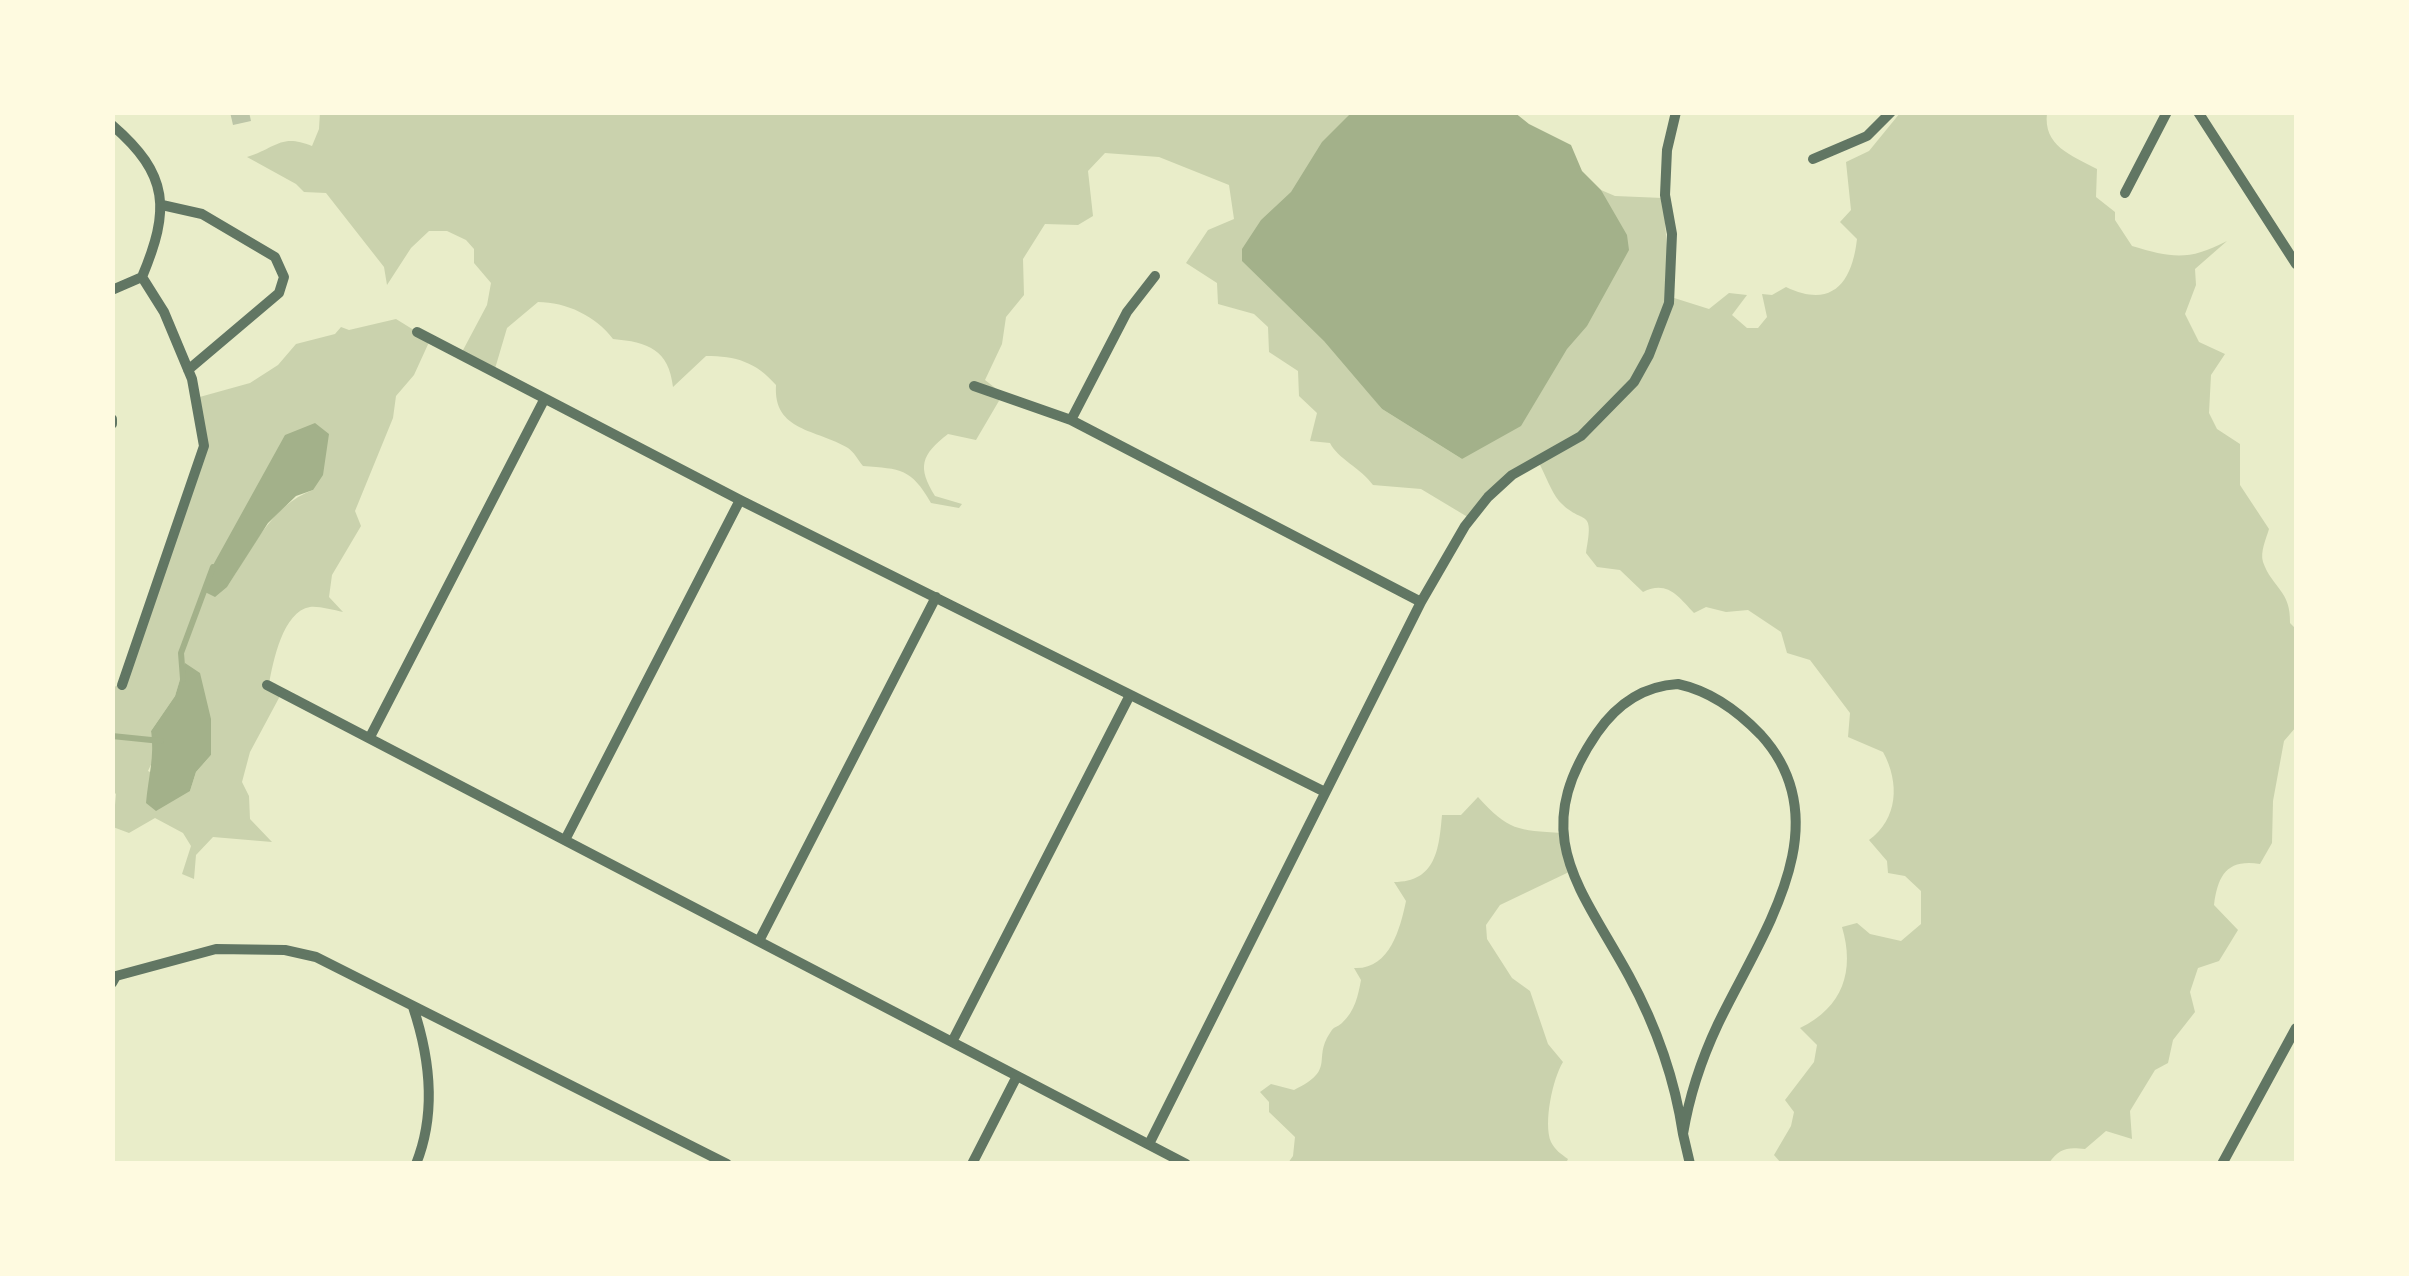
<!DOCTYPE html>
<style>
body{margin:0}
#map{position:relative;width:2409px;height:1276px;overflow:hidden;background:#e9edc9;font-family:"Exo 2",sans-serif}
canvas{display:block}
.frame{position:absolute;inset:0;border:115px solid #fefae0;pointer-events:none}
</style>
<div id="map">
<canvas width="2409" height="1276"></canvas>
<div class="frame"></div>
</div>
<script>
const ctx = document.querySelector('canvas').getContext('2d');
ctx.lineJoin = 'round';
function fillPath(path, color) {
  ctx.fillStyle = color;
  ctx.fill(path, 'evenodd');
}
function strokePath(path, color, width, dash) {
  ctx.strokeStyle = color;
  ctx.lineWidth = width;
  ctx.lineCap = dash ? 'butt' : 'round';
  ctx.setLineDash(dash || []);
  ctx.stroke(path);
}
fillPath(new Path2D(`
 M320 112 1351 113 1318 152 1335 350 1382 409 1462 459 1602 194 1601 190 1615 196 1663 198 1671 297 1709 309 1729 293 1747 295 1732 315 1747 328H1758L1767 317 1762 294 1772 295 1786 287C1832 309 1852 283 1857 239L1840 222 1851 210 1846 162 1869 151 1900 113H2047C2043 146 2071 155 2097 169L2096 197 2115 212V220L2132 246C2172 258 2189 261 2227 241L2195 269 2196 285 2185 314 2199 342 2225 354 2211 375 2209 413 2217 429 2240 444V485L2269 529C2266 539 2260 552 2263 562 2272 588 2291 590 2290 623L2296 629V727L2284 741 2273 801 2272 843 2260 864C2227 859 2218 875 2214 905L2238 930 2219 961 2198 968 2190 992 2195 1012 2173 1040 2168 1063 2155 1070 2130 1111 2132 1139 2106 1131 2085 1149C2067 1147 2060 1148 2049 1163H1781L1774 1155 1791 1126 1794 1112 1785 1100 1814 1062 1817 1045 1800 1028C1843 1007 1855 971 1842 927L1857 923 1870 934 1901 941 1921 924V891L1905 876 1888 873 1887 861 1869 840C1898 819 1900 783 1883 752L1848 737 1850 713 1810 660 1787 653 1781 632 1748 610 1726 612 1706 607 1694 613C1678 596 1667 580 1643 592L1620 570 1597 567 1586 553C1595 505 1583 527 1559 501 1551 491 1545 474 1539 463L1514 475 1471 519 1421 489 1373 485C1361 468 1338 459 1330 443L1310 441 1317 413 1299 396 1298 371 1269 352 1268 327 1254 314 1218 304 1217 283 1186 263 1208 230 1234 219 1229 185 1159 157 1105 153 1088 171 1093 216 1078 225 1045 224 1023 259 1024 295 1006 317 1002 344 985 380 1003 394 976 440 948 434C921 455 917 467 935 496L962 504 959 508 931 503C911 468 901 469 863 466 858 460 854 452 848 448 817 429 773 432 776 385 756 362 736 356 706 356L673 387C669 350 648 342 613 339 596 316 566 302 538 302L507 328 494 372 462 352 487 305 491 283 474 263V249L466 240 447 231H429L411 248 387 285 384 267 326 193 304 192 296 184 247 157C276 148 281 133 312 146L319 129Z
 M396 319 430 340 414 375 396 396 393 418 355 511 361 526 332 575 329 597 343 612C333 610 319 606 310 607 283 611 273 662 269 684L280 696 250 752 242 782 249 796 250 819 272 842 213 837 196 855 194 879 182 874 191 846 183 833 155 818 129 833 113 827 116 794 113 791V688L124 681 206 447 196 398 250 383 278 365 296 344 335 334 341 327 349 330ZM315 423 313 490C271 505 250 552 227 587ZM185 664 211 755 196 772 190 791 148 771 155 756 151 731 175 696Z
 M1478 797C1509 831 1517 830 1562 833L1569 872 1500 905 1486 925 1487 939 1512 978 1530 991 1548 1044 1563 1062C1553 1078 1543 1123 1551 1142 1555 1150 1561 1154 1568 1159L1566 1163H1288L1293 1156 1295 1137 1269 1112V1102L1260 1092 1271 1084 1294 1090C1337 1069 1312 1060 1330 1033 1335 1025 1335 1029 1342 1023 1355 1011 1358 996 1361 980L1354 968C1389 970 1400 930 1406 901L1394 882C1436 882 1439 849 1442 815H1461Z`), '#cad2ad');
fillPath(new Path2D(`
 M1514 112 1529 124 1571 145 1582 171 1601 190 1627 235 1629 250 1587 326 1567 349 1521 426 1462 459 1382 409 1324 341 1242 261V249L1261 220 1291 192 1322 142 1351 113Z
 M315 423 329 434 323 475 313 490 296 496 268 523 227 587 215 597 205 592 212 567 285 435Z
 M185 663 200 673 211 719V755L196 772 190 791 156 811 146 803C148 778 155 756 151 731L175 696Z`), '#a3b18a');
strokePath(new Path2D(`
 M183 679 181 653 213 567
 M112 736 161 741`), '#a3b18a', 6);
fillPath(new Path2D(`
 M230 112H249L251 121 233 125Z`), '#bcc5a7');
strokePath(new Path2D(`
 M2198 112 2296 264
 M112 125C170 175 170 210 142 277L164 312 192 379 204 446 122 685
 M1813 159 1867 136 1891 112
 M2125 193 2167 112
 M162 205 202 214 275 257 284 277 279 293 188 370
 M112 290 142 277
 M417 332 740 500 1325 792
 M974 386 1071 420 1421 602
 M112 419V424
 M1071 420 1127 312 1155 276
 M1678 684C1710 691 1738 711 1761 735 1843 825 1760 936 1718 1024 1702 1058 1689 1097 1683 1134 1675 1080 1655 1024 1629 976 1580 886 1527 835 1597 733 1617 704 1643 686 1678 684Z
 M267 685 1186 1164
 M370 737 544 400
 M566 838 740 500
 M760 939 936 597
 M112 983 116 976 216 949 285 950 316 957 727 1164
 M413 1007C430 1058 437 1112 416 1164
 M953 1040 1130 695
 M1683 1134 1690 1164
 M1149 1144 1421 602 1465 526 1488 497 1512 475 1581 436 1634 382 1649 355 1669 303 1672 234 1665 195 1667 150 1676 112
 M972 1164 1017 1076
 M2222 1164 2296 1028`), '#617663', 10);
</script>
